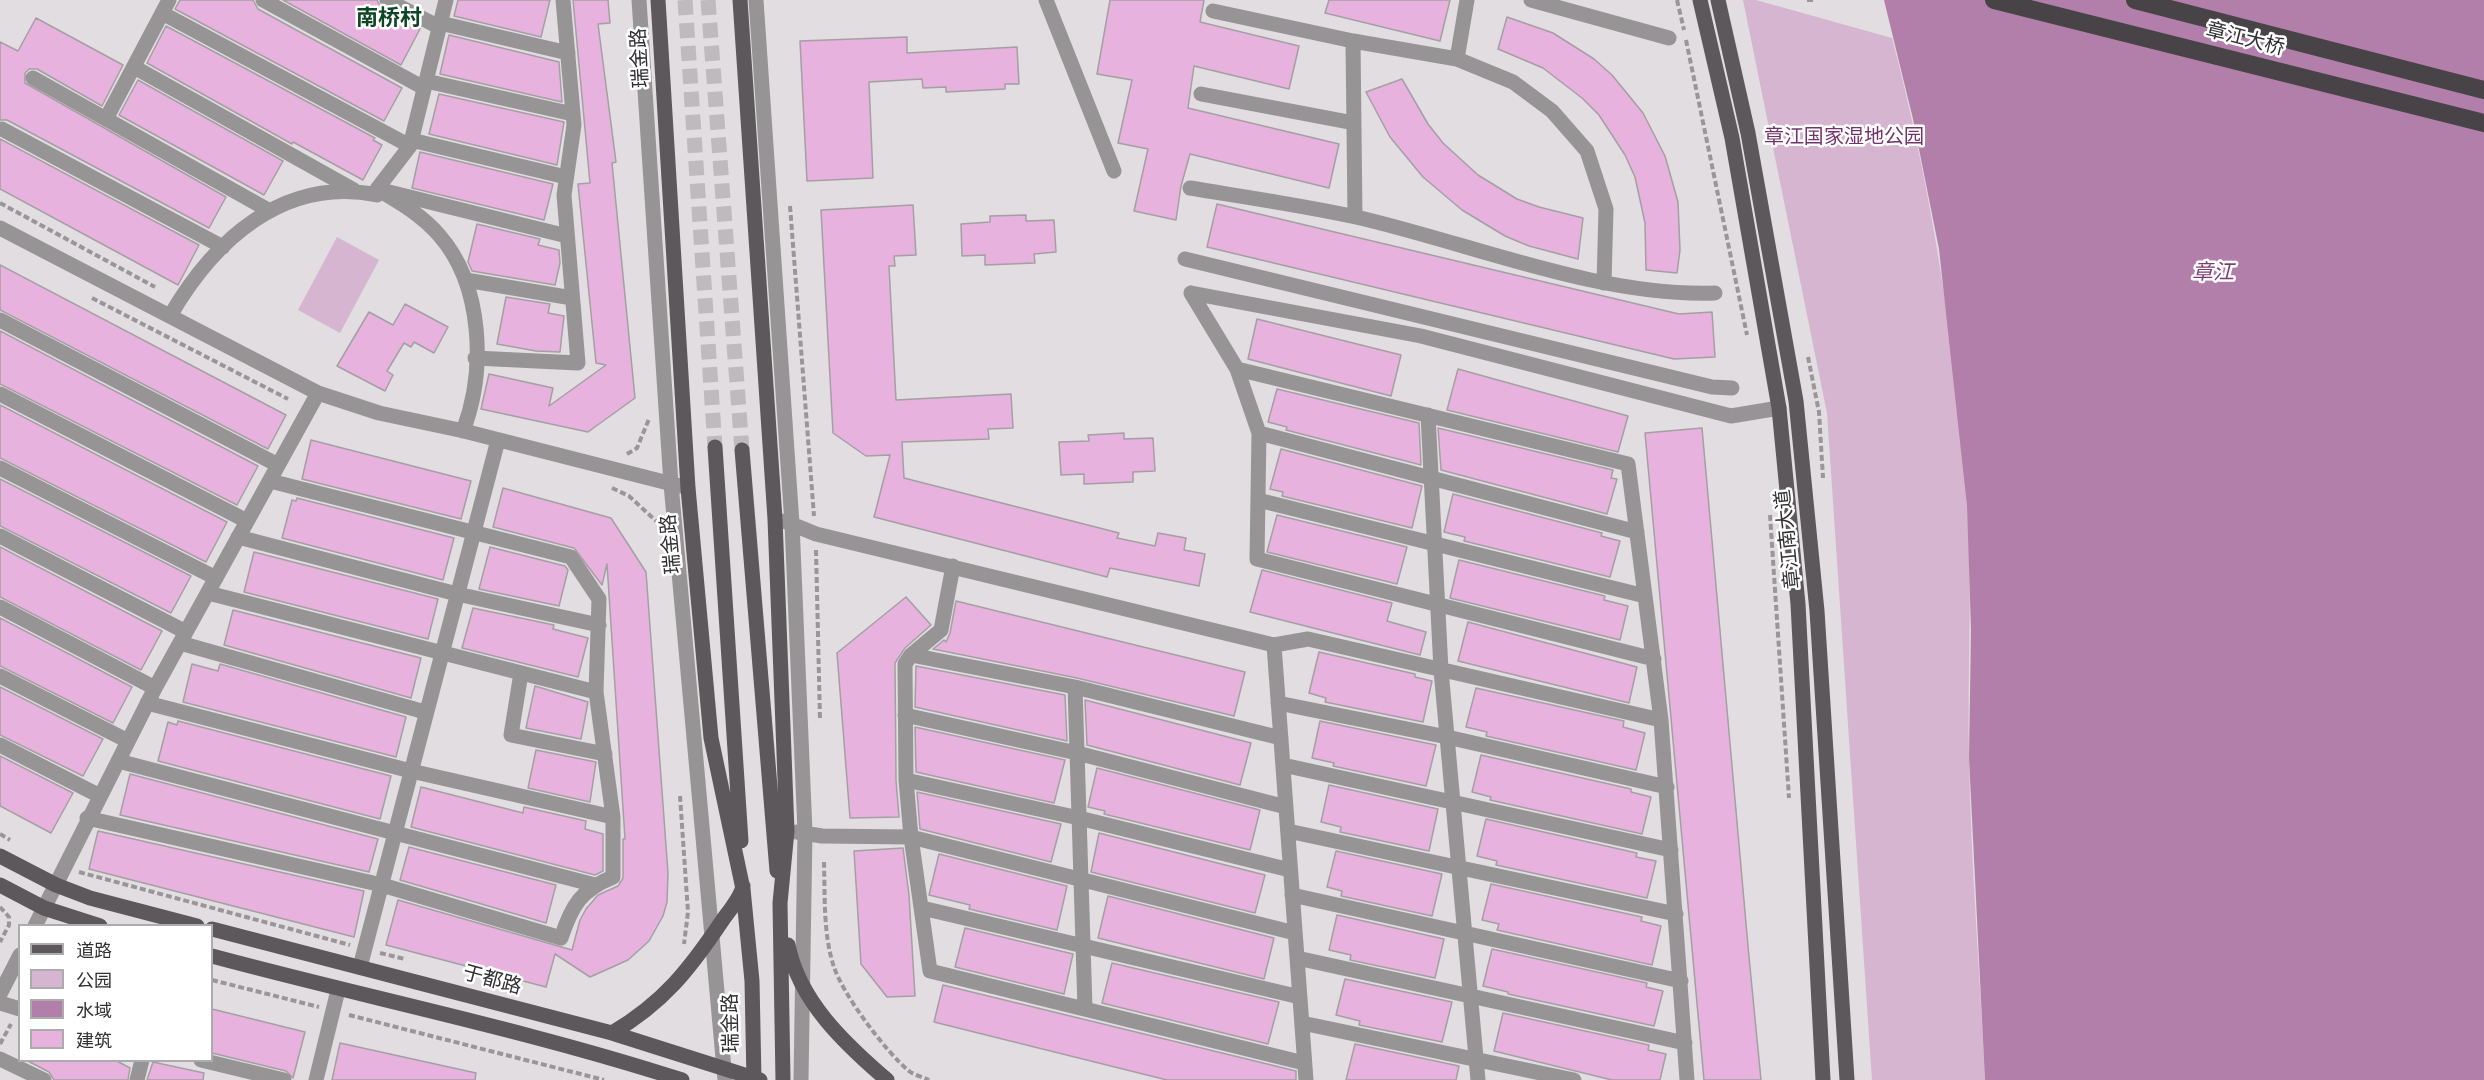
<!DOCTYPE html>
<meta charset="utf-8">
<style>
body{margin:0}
#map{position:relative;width:2484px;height:1080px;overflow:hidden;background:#e2dde1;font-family:"Sofia Sans Condensed","Noto Sans SC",sans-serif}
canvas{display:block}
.legend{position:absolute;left:18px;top:924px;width:195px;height:138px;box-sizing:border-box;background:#fff;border:2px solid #adacad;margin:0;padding:8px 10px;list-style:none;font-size:18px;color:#323032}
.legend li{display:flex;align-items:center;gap:12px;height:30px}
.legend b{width:30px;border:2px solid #adacad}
</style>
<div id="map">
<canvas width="2484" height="1080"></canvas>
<ul class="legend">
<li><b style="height:8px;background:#5c585b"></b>道路</li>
<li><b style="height:16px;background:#d5b5cf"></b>公园</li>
<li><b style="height:16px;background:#b27faa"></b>水域</li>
<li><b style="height:16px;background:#e7b2de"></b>建筑</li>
</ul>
</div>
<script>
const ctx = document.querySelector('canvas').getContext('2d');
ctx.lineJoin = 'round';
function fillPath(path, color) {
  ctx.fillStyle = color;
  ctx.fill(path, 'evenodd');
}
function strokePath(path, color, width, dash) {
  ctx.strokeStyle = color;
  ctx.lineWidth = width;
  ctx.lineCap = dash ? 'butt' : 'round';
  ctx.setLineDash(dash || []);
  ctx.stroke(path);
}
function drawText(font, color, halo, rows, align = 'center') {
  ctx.font = font + ' "Sofia Sans Condensed","Noto Sans SC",sans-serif';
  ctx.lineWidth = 5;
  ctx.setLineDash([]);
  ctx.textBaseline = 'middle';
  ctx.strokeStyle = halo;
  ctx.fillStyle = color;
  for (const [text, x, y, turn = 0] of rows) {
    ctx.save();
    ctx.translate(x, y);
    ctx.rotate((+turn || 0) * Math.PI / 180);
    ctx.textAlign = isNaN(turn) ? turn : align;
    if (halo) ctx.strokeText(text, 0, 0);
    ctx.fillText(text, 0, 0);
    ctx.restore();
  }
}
fillPath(new Path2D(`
 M1743 0H1756L1892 38C1932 191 1956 347 1967 506 1973 590 1967 674 1969 759 1971 866 1980 973 1985 1080H1872L1827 413Z
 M337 237 379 260 340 333 298 310Z`), '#d5b5cf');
fillPath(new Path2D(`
 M1884 0H2484V1080H1985L1969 758 1971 630 1967 506 1939 249 1913 119Z`), '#b27faa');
const building = new Path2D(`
 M180 0H253L258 9 402 88 384 121 175 9Z
 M283 0H377L382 9 420 29 401 65Z
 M458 0H550L541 37 454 16Z
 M573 0H608L610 23 598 24 616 162 612 163 635 398 588 432 481 409 489 374 553 388 549 406 606 365 596 363 578 184 590 183Z
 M1110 0H1204L1200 22 1299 46 1289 89 1194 66 1188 108 1339 144 1329 188 1190 154 1181 186 1176 220 1134 211 1148 149 1118 143 1132 80 1097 74Z
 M1329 0H1450L1440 41 1325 13Z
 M1507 17 1553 33 1594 59 1612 75 1643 113 1665 156 1678 202 1680 250 1677 273 1646 270 1645 223 1635 177 1625 155 1599 115 1582 98 1543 68 1498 49Z
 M36 18 123 65 102 106 37 69H29L25 73V83L226 197 209 228 7 120H0V42L18 51Z
 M166 26 375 138 373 140 382 145 363 180 293 142 292 144 147 63Z
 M449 35 559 62 562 102 440 74Z
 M907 37V53L1017 47 1019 84H1005V89L946 92V87L923 88 922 79 869 82 873 178 807 181 800 41Z
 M1402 79 1428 124 1443 143 1478 175 1517 199 1539 207 1583 218 1578 259 1529 246 1505 236 1462 210 1423 177 1390 137 1366 92Z
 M138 80 283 161 264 195 119 115Z
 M439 94 564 122 557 165 429 134Z
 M0 139 199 245 178 285 0 189Z
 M420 152 553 184 544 220 412 188Z
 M1217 204 1679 314 1712 312 1715 357 1674 359 1207 247Z
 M913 205 916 255 894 256 895 266H889L896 400 1011 394 1013 428 988 429 989 439 902 442 904 478 1119 533 1117 538 1155 546 1158 533 1186 538 1184 550 1205 554 1199 586 1110 568 1107 577 874 517 890 455 866 456 833 433 821 210Z
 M1026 215V221L1054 220 1056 252 1034 254 1035 263 985 265V255L962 256 961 224 990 222V216Z
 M477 224 540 239 538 245 559 250 560 263 555 285 472 271 468 262Z
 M0 265 286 415 268 449 0 310Z
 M506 297 550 304 548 313 564 316 560 352 536 351 497 344Z
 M405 304 448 327 434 353 414 342 411 347 404 343 387 371 393 375 385 391 337 366 369 312 393 325Z
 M1257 319 1401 355 1391 396 1248 359Z
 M0 331 258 466 237 505 0 384Z
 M1458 369 1628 416 1618 452 1447 410Z
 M1277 389 1419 423 1421 465 1286 430 1287 427 1268 422Z
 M0 405 227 522 206 562 0 458Z
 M1438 428 1613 470 1611 478 1617 479 1607 514 1441 470Z
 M1702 428 1749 957 1761 1080H1704L1645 433Z
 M1124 433V439L1153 438 1155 471 1133 472V482L1084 484V474L1061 475 1059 442 1089 441 1088 435Z
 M311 440 471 481 461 519 302 479Z
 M1281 449 1422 486 1412 528 1282 496 1283 492 1270 489Z
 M0 479 191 576 171 613 0 526Z
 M503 488 611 518 646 572 668 873 667 902 663 916 649 941 628 960 590 977 555 954 546 987 386 945 398 900 572 950 580 920 586 909 598 895 618 886 623 878V839H625L607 564 602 585 574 548 493 527Z
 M1453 494 1602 533 1601 536 1620 541 1610 577 1464 541 1465 537 1444 532Z
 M297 498 454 538 443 580 282 538 292 500 296 501Z
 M1277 515 1407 547 1397 584 1267 552Z
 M0 547 162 631 141 670 0 597Z
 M490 547 565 566 568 570 559 606 479 589Z
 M254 552 438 599 428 639 244 592Z
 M1459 560 1605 596 1604 600 1628 606 1620 640 1450 598Z
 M1262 570 1392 603 1387 621 1426 632 1420 655 1250 612Z
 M906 597 931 625 905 648 895 663 896 780 899 817 850 818 837 653Z
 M956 601 1245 672 1234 716 1077 678 933 649 944 640 946 642 950 633Z
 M473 608 554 625 553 629 588 638 578 677 462 648Z
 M233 610 421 658 411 698 224 645Z
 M0 618 132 687 113 723 0 666Z
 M1468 622 1637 667 1629 703 1458 661Z
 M1319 652 1415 674V677L1432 681 1423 722 1325 702 1326 698 1309 693Z
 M192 664 218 671 220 664 406 717 396 757 183 702Z
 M916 666 1065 695 1067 741 915 707Z
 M535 686 588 702 581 739 526 728Z
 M0 687 103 739 83 776 0 735Z
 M1476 688 1624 721 1623 727 1645 733 1636 770 1486 736 1487 732 1466 727Z
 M1085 700 1251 743 1240 785 1087 745Z
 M178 721 391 776 380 819 158 761 168 722 177 725Z
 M1320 721 1436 745 1426 786 1333 766 1334 763 1312 758Z
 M915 727 1065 760 1054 803 916 772Z
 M536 750 596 762 590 802 528 788Z
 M1481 755 1631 789V792L1651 797 1642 834 1490 800 1491 797 1472 792Z
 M0 756 73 793 51 833 0 806Z
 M1097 768 1260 810 1250 850 1104 814 1105 811 1088 807Z
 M130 774 378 839 369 872 120 815Z
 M1329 785 1438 809 1429 851 1340 832 1341 827 1321 822Z
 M421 787 523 813 524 807 586 821 585 829 603 834V871L595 875 411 827Z
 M917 792 1061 824 1051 862 920 829Z
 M1486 819 1637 853 1636 857 1656 861 1647 898 1496 865 1497 861 1477 856Z
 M98 831 364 891 354 937 89 869Z
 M1099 833 1265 875 1255 913 1091 872Z
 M409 847 556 885 546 923 400 880Z
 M903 848 909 895 915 996 887 997 861 964 854 851Z
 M1336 851 1442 874 1432 916 1341 896 1342 891 1327 887Z
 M939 854 1067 886 1057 930 969 909 970 905 929 895Z
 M1491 884 1642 917 1641 921 1661 926 1652 965 1497 930 1499 924 1482 920Z
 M1108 896 1274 938 1264 979 1098 938Z
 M1337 915 1444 939 1435 978 1350 960 1351 955 1329 950Z
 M965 928 1073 954 1064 994 955 967Z
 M1492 949 1647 983 1646 987 1663 991 1654 1026 1508 994V992L1483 986Z
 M1112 963 1279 1002 1268 1044 1102 1003Z
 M1345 979 1452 1002 1442 1042 1359 1025 1360 1021 1336 1015Z
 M943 985 1296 1071V1080H1167L934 1022Z
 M212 1009 305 1032 293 1078 286 1071 212 1053Z
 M1503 1013 1649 1045 1648 1050 1666 1054 1660 1080H1612L1494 1051Z
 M340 1043 476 1073 475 1080H332Z
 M1355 1044 1459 1066 1456 1080H1346Z
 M26 1060H115L130 1068 128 1080H54L49 1072Z
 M153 1062 204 1073 203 1080H147Z`);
fillPath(building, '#e7b2de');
strokePath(building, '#a49fa3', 1.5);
strokePath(new Path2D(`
 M685 0 715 447
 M708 0 742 450`), '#bfbabe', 15, [15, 8]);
strokePath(new Path2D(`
 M1677 0 1684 30
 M1807 0H1813
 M1686 40 1747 335
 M0 203 155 287
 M790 206 814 516
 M92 298 288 399
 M1808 357 1819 412 1823 478
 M627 454 637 448 649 419
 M612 488 629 496 656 521
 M1770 515 1789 798
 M816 550 820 720
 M680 796 688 912 684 944
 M0 834 10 840
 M824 862C825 895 823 935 834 967 843 995 886 1052 909 1071 914 1075 923 1077 929 1080
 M79 872 350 945
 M0 907 9 917V925L0 942
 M380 953 405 959
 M212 980 319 1007
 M349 1015 604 1080
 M0 1044 11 1024`), '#999598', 4, [6, 3]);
strokePath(new Path2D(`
 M263 0 424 88
 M387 0 439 27
 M446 0 410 146 377 189 567 236
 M639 0 671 484 725 1080
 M756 0 792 523 805 832 801 1080
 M1046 0 1114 171
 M1531 0 1669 38
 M1213 11 1353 41 1457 59 1513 82 1552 111 1587 151 1606 209 1604 283
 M162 13 410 146
 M440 23 568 53
 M1353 41 1355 217
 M1457 59 1467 0
 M134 67 354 190
 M33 78 270 211
 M426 81 573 114
 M1201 94 1354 123
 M106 119 169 0
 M2 129 223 247
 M411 140 566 177
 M1190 188C1245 197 1301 205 1356 217 1470 243 1597 297 1715 293
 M0 228 318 393 379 413 464 431 680 486
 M1185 259 1712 387 1732 388
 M466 280 572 298
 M1191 293 1237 369 1259 433 1257 559 1654 659
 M1191 293 1421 336 1731 416 1779 408
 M170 316C214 240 284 176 377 195V189C399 202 422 215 439 235 483 285 486 371 463 431
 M0 320 278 465
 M475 358 578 363 564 195 574 125 563 0
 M1237 369 1628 464 1661 720 1687 1080
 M0 394 247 521
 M1428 415 1441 670 1478 1080
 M1259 433 1637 532
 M0 468 216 578
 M1258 500 1645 596
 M784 521 816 534 1274 645 1306 1080
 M0 536 186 632
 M238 537 457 594 599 625
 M953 566 941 630 911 655 905 664 906 780 911 837 930 971 1304 1063
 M208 593 596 692
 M0 607 155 688
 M180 643 425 712
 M1274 645 1308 639 1661 720
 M911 655 1075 687 1281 738
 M521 673 511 735 605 754
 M0 676 128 741
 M1075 687 1085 1008
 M147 703 411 771 613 817
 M1278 703 1447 737 1667 787
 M905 715 1077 753 1286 807
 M0 745 100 796
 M118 761 595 885
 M1283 765 1671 850
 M906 780 1079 818 1290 870
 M87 818 382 885 561 938C572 905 581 890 613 877V817L596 692 599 599 571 557 270 481
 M1288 831 1676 914
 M797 832 822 836 911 837 1295 933
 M1292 895 1681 981
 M922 908 1300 997
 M35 926 155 688 318 393
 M1297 958 1685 1043
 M360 967 498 440
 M0 994 20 955
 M0 1003 20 1009
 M1302 1023 1574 1080
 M0 1059 44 1080
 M201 1060 284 1080
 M137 1080 142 1060
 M316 1080 338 990`), '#979496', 15);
strokePath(new Path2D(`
 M658 0 688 488 711 738 743 889 752 981 754 1080
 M740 0 775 519 787 831 780 903 783 1080
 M1700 0 1732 138 1779 408 1798 604 1823 1080
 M1718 0 1748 133 1796 401 1817 611 1847 1080
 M715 447 741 841
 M742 450 777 871
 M0 856 56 885 90 898 197 926
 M0 885 44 908 100 926
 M212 929 612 1033 760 1080
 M788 945C799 1001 845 1044 887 1080
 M212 956C368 998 528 1030 682 1080
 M612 1033C663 1003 689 970 722 921 729 911 741 897 743 886`), '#5c585b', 15);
strokePath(new Path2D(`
 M1994 0 2484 123
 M2135 0 2484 90`), '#474346', 18);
drawText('20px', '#323032', '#fff', [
 ["章江大桥",2245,40,14],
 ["瑞金路",641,58,-93],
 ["章江南大道",1789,539,-96],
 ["瑞金路",672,544,-95],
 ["于都路",492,981,15],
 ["瑞金路",732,1023,-91]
]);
drawText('20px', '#73346b', '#fff', [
 ["章江国家湿地公园",1844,138]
]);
drawText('italic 21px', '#7c3c74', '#fff', [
 ["章江",2213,274]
]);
drawText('bold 22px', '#0e4524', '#fff', [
 ["南桥村",389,19]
]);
</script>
